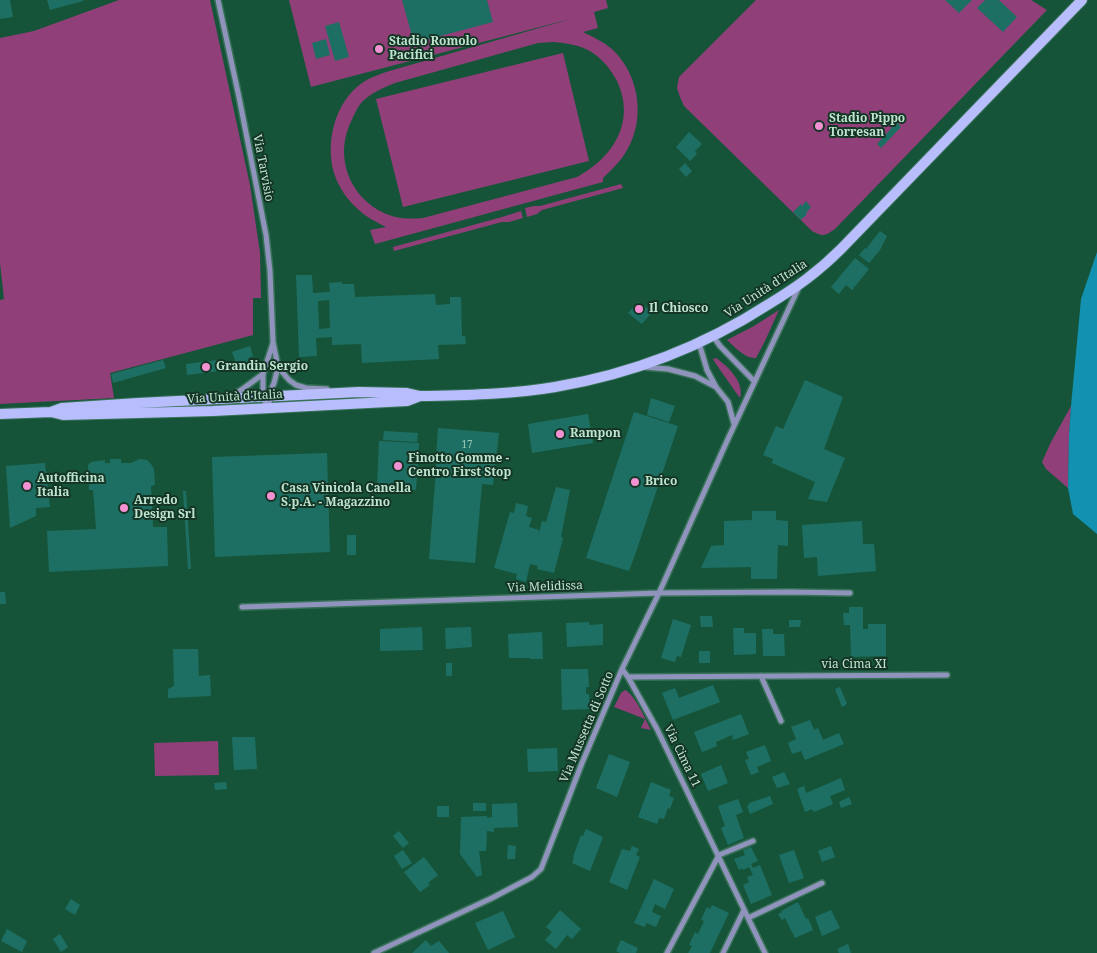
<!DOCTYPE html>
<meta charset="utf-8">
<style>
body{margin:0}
canvas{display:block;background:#155439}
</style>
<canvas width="1097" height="953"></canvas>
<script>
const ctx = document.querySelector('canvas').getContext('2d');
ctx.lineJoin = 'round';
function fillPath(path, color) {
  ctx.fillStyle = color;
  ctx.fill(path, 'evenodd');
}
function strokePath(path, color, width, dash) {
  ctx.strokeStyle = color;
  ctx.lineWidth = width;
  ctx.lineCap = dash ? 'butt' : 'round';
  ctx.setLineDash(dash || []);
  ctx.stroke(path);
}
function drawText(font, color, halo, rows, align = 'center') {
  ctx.font = font + ' "Noto Serif",serif';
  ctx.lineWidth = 4;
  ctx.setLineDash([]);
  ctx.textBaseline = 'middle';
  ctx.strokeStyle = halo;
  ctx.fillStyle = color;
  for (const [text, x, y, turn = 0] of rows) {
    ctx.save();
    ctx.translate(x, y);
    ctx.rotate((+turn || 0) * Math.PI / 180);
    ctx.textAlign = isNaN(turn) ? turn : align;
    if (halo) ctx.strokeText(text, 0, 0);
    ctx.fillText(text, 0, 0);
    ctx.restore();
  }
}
fillPath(new Path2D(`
 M119 0H210L250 185 260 253 261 298H253V335L110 373 114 398 0 404V300L4 299 0 263V38L34 31Z
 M289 0H606L608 8 594 12 598 28 583 32C593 37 604 42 613 50 641 77 646 123 624 155 618 164 610 171 603 178V182L375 244 370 230 386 227C377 222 367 218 360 211 349 202 338 187 334 173 325 142 335 102 362 83 369 78 378 75 386 72L574 18 311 87ZM554 42C566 43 578 45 588 50 601 57 610 68 617 81 636 121 614 157 577 177L423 218C412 219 402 219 392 216 354 204 334 163 349 126 353 118 357 106 364 100 373 92 385 87 395 83L538 43Z
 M756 0H1031L1047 10 835 229C825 236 823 237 812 231L684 106 680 97 677 88 679 77Z
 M563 53 589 161 403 207 376 99Z
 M621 184 623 188 542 210 537 214 527 217 525 208 534 206H540Z
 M521 211 523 218 509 222H502L394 251 393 247 502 217Z
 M779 310 765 341 756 358C745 359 735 347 727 340L754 326Z
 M716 358C728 366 745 383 740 398L737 394 716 364 713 359Z
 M1071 406 1069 435 1068 488 1046 469 1042 462 1050 444Z
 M625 690C636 696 645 719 651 730L641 728 645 719 614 707 621 693Z
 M218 741 219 775 155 776 154 743Z`), '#913f78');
fillPath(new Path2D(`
 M1097 252V534L1073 514 1068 488 1069 435 1071 406 1081 299Z`), '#1291b0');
fillPath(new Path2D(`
 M0 0H10L13 17 0 19Z
 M47 0H83V1L50 10Z
 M402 0H487L493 22 414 43Z
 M945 0H972L959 13Z
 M985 0H999L1017 17 1003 32 977 8Z
 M339 22 349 57 335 61 325 26Z
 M326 39 330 55 316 59 312 43Z
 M897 122 901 127 881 148 877 144Z
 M689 132 702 144 695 151 697 154 690 161 676 147Z
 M685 163 692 171 686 177 679 169Z
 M806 201 811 207 806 213 807 214 801 220 793 212 801 204 802 206Z
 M880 231 887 236 880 250 869 263 859 255 865 248 866 249Z
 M855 258 869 269 852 290 846 285 839 294 831 287Z
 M296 275H312L313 293 330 292 329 283 342 282V284H354L355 297 435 294 436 305 450 304V297H461L462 336H465L466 344 438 345 439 359 362 363 361 344 332 345V337L316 338 317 356 299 357ZM329 300 330 328 319 329 318 301Z
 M639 302 652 312 642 324 628 313 636 304 637 305Z
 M250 346 253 356 249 358 251 363 247 365 248 368 236 372 233 363H236L232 352Z
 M225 359 227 370 187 375 186 364Z
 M163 360 166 368 113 383 111 374Z
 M805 380 843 397 824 449 845 458 827 502 808 499 815 482 772 463 773 459 763 455 776 426 783 429Z
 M651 398 675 406 669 422 647 415Z
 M634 412 678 426 636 552 629 571 586 558Z
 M588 414 593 443 532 453 528 424Z
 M438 428 499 433 493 485 482 484 475 563 429 559 437 457H436Z
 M384 431 418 433 417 442 383 440Z
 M379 441 419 443 416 490 377 488Z
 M327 453 330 552 215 557 212 457Z
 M110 459H121V463H131L140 459 147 460 151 464 154 469 155 485 151 486 153 527H167L168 566 49 572 47 531 96 529 93 490H89L88 465 91 462 105 460V463H110Z
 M45 463 50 507 36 508V516L10 528 6 466Z
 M556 487 570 490 561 537 563 538 554 573 537 569 538 566 530 564 526 582 516 579 517 574 494 568 510 512 514 513 516 503 528 506 526 516 532 518 529 527 539 530 538 537 542 521 546 522Z
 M183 491H186L191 569H188Z
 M752 511H776V520L788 521V546L778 545 777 579H751V567L701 568 711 546 724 545V521L752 520Z
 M862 521 863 544H874L876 571 818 576 817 557 804 558 802 525Z
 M347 535H356V555H347Z
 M0 592H5L6 604H0Z
 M849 607H863V629H868V624H886V656L851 657 850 625H844L843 613H849Z
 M700 616H712L713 627H701Z
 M673 619 691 625 681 657 677 656 675 662 661 658Z
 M789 620H801L800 627H789Z
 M589 622V625L603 624V645L567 647 566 623Z
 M422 627 423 650 380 651V629Z
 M471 627 472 647 446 649 445 628Z
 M733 628H744V633H756V654L734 655Z
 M762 629H773V634H784L785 656H763Z
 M542 632 543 659H530V658H509L508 634Z
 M173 649H198L199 676 210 675 211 696 168 698V689L174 686Z
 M699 651H710V663H699Z
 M446 663H452V676H446Z
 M561 669H588L589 687H586V694H589L590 709 562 710Z
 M713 685 720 702 673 720 662 693 675 688 679 698Z
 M840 687 847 704 842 707 835 689Z
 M741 714 749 734 733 740 732 735 716 742 717 746 702 752 694 732Z
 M810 720 814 730 818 728 823 740 839 733 844 744 805 760 801 751 792 754 788 743 796 739 791 727Z
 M232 737H255L257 769 234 770Z
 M765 745 771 761 757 767 759 772 751 775 745 760 749 759 746 752Z
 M557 748 558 771 528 772 527 749Z
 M609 754 630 762 617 797 596 788Z
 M721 765 728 783 708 791 701 774Z
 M784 772 790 784 777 788 772 777Z
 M841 778 845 790 830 796 833 804 814 812 812 809 805 812 797 789 804 786 806 793Z
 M226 782 227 789 215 790 214 783Z
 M651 782 671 790 669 796 674 798 670 809 668 808 664 819 659 818 657 824 638 817Z
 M770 796 773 804 750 814 747 806 750 804 749 803Z
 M849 797 852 804 841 808 839 802Z
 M738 799 743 812 736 815 744 838 728 845 721 828 725 826 718 806Z
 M473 803H486V811H473Z
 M517 803 518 827 494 828V832L487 831 486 851H479L482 875 477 877 460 854 461 817 487 816V818L492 817V804Z
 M437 806H449V817H437Z
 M586 829 603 837 590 871 572 863 574 858 573 857 581 835 583 836Z
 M399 831 409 843 403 848 393 836Z
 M508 845 516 846 515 859H507Z
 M632 846 639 849 636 855 640 857 627 890 609 882 622 849 630 851Z
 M831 846 835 857 822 862 818 851Z
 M751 847 758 861 751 864 753 868 760 865 772 895 751 904 743 885 749 882 747 877 753 875 749 867 743 870 742 868 739 870 734 859 745 855 743 850Z
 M403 850 412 863 402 869 394 856Z
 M794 850 804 878 789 883 779 855Z
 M424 857 438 875 428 883 430 885 420 892 404 872Z
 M654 879 674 889 665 909 655 904 652 912 661 916 656 927 646 923 645 927 634 923Z
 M71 899 80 905 75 915 65 909Z
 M798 902 806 919 808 918 813 930 795 938 785 918 782 920 778 914 782 912 781 911Z
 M712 905 729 913 710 953H688L692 946 689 945 695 932 698 934 704 921 701 920 707 907 710 909Z
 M560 910 581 929 572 939 567 935 556 949 545 940 552 932 546 927Z
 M831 910 840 928 822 936 815 917Z
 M503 911 515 937 488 950 475 923Z
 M7 929 27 941 22 952 1 941Z
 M60 934 68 947 61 952 53 939Z
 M426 940 431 946 439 941 449 953H412Z
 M621 940 638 948 636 953H620L616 951Z
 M848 944 851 953H839L837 949Z`), '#1e6f63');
const street = new Path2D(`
 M218 0 239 97 266 235 270 271 273 342 278 367 289 380 296 385 306 388 327 389
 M713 336 720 346 754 381
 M699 343 707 370 716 387 728 402 734 424
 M644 367 668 369 695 376 716 387
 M263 374V391L272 408
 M233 395 244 388 263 374 273 343
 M263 408 274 383 278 367
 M242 607 659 593 791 592 850 593
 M622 669 628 677 657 729 765 953
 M761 676 781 721
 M628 677 947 675
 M748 918 822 883
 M374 953 492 898 532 877 541 869 582 763 622 669 659 593 727 441 798 289
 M667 953 719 855 753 841
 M723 953 744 910`);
const secondary = new Path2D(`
 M51 412 63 415 213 411 407 401 420 396
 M0 414 51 412 62 408 138 403 359 392 407 393 420 396H427C469 395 514 394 555 387 632 374 704 346 769 304 797 287 818 272 841 249L1082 0`);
strokePath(street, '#377157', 8);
strokePath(secondary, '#377157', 12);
strokePath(street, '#9093bc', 5);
strokePath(secondary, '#b8bdfe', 10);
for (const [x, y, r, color] of [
 [379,49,5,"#f491d3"],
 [819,126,5,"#f491d3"],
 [639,309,5,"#f491d3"],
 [206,367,5,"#f491d3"],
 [560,434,5,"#f491d3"],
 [398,466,5,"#f491d3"],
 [635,482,5,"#f491d3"],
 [27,486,5,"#f491d3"],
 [271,496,5,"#f491d3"],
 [124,508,5,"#f491d3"]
]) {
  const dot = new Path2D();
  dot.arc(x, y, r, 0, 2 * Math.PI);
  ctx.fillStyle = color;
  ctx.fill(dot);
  strokePath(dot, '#143525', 2);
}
drawText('10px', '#96c7b4', null, [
 ["17",467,445]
]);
drawText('bold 12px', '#bee4cf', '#143525', [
 ["Stadio Romolo",389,42],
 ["Pacifici",389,56],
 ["Stadio Pippo",829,119],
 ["Torresan",829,133],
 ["Il Chiosco",649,309],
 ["Grandin Sergio",216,367],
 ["Rampon",570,434],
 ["Finotto Gomme -",408,459],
 ["Centro First Stop",408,473],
 ["Autofficina",37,479],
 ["Italia",37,493],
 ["Brico",645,482],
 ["Casa Vinicola Canella",281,489],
 ["S.p.A. - Magazzino",281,503],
 ["Arredo",134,501],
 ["Design Srl",134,515]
], 'left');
drawText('12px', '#bee4cf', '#143525', [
 ["Via Tarvisio",263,168,79],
 ["Via Unità d'Italia",766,289,-33],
 ["Via Unità d'Italia",235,397,-3],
 ["Via Melidissa",545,587,-2],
 ["via Cima XI",854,665],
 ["Via Mussetta di Sotto",587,727,-67],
 ["Via Cima 11",682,756,64]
]);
</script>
